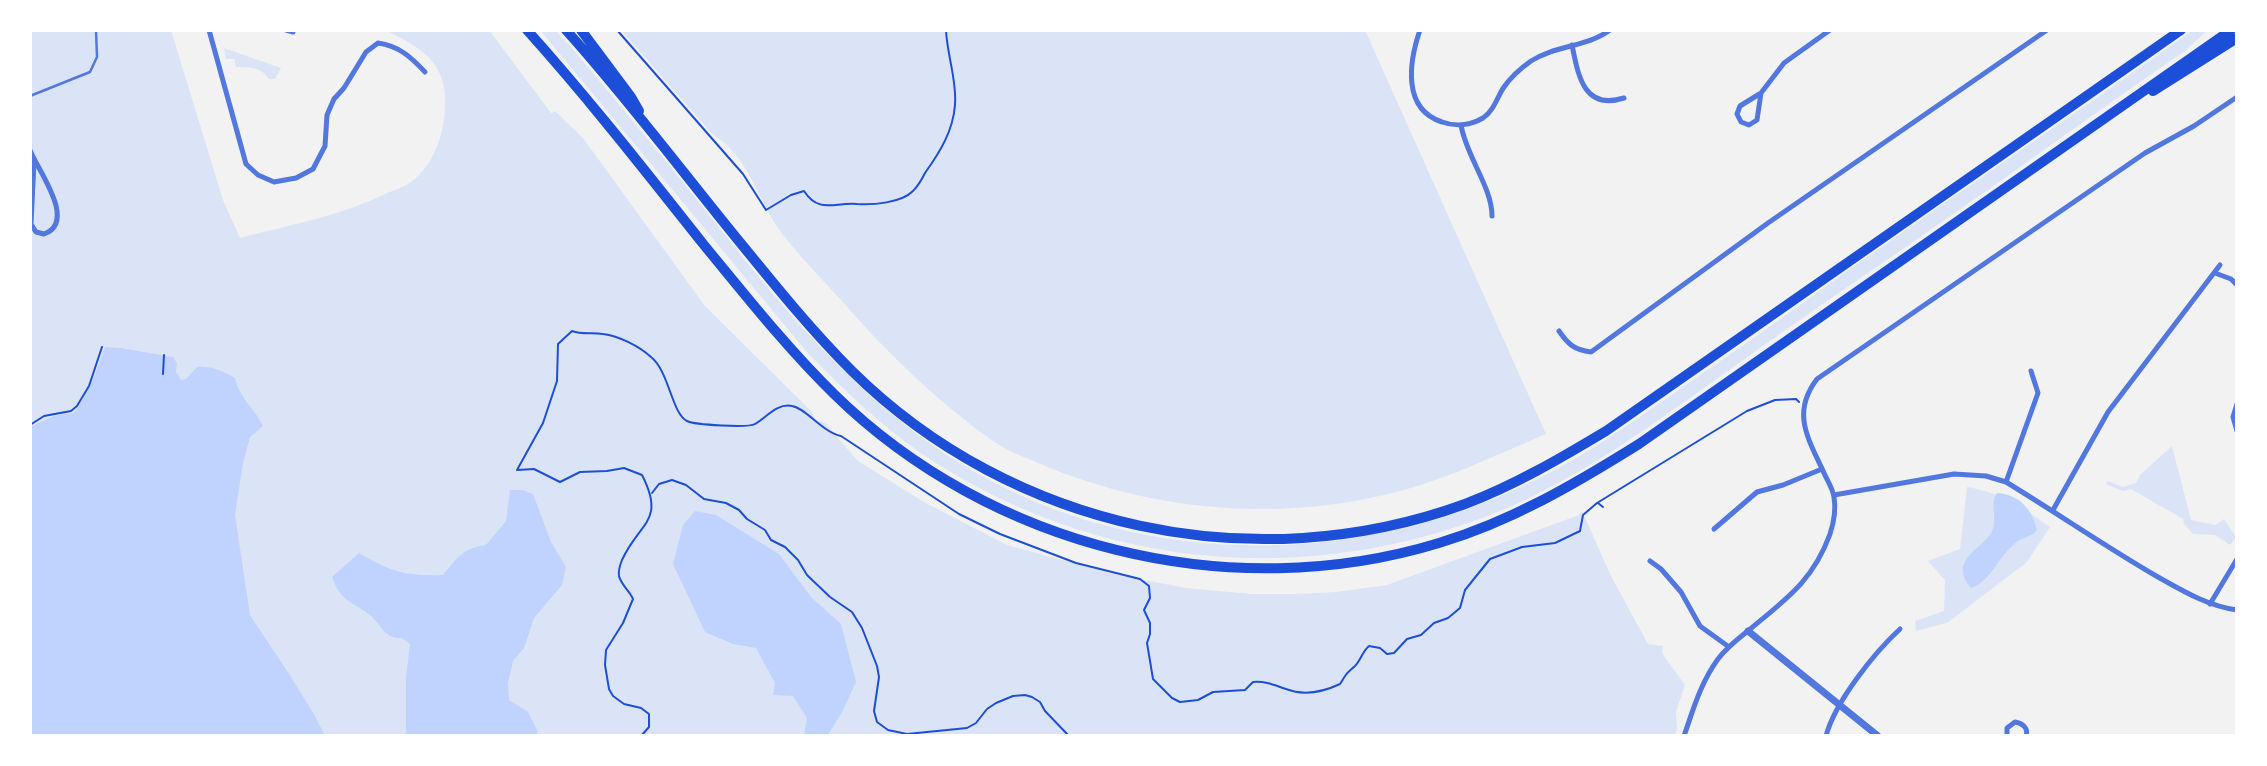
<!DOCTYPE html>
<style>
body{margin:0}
#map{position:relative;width:2267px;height:766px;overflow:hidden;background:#f2f2f2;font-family:"Golos Text",sans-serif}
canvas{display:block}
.frame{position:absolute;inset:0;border:32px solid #fff;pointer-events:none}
</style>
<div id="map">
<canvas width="2267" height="766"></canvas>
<div class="frame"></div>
</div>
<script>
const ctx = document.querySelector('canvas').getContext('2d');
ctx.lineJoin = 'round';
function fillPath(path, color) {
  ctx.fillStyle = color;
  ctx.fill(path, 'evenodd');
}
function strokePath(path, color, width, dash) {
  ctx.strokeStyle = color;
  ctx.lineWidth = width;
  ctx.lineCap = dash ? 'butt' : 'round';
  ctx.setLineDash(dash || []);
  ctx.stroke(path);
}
fillPath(new Path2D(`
 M30 30H171L223 200 240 238C289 225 341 216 387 193 395 190 404 187 411 182 434 165 444 134 445 107 447 61 421 48 385 30H489L551 113 555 111 583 138 705 306 812 412 816 421 824 422 858 461 924 502 1007 545 1113 574 1186 588 1252 594H1295L1336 592 1387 585 1579 515 1582 511 1611 576 1648 644 1663 646 1662 653 1685 685 1676 712 1677 728 1675 736H30Z
 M540 30H555L571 47C618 103 665 159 710 216 771 294 834 371 913 431 1090 567 1334 579 1531 482 1588 455 1639 417 1690 382 1739 348 1788 314 1836 279 1954 195 2075 114 2193 30H2208L2185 51C2136 84 2089 118 2041 152 1951 217 1858 279 1767 343 1686 400 1602 466 1512 506 1323 587 1114 574 939 465 890 434 847 394 806 351Z
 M621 30H1365L1546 434C1499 454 1453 476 1404 490 1288 522 1162 513 1050 468 1032 460 1010 453 993 441 939 403 885 351 842 301 821 278 793 250 776 225 757 196 745 152 713 135Z
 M224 48 281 68 275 79H269C261 67 250 67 236 67L234 59H226Z
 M2172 446 2191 520 2215 525 2224 519 2236 537 2230 545 2215 535 2193 534 2184 524 2183 519 2131 489 2123 491 2105 484 2108 481 2123 487 2136 483 2140 475Z
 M1967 487C2000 492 2024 509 2050 527L2027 562 1947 623 1916 631 1915 621 1944 611 1945 580 1928 561 1960 549Z`), '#dbe4f7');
fillPath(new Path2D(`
 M105 347 120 348 173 357 177 363 176 372 181 380 186 379 197 367C212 366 222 371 235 378 240 400 254 407 263 426L250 437 243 463 235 515 250 615 291 677 315 716 325 736H30V427L54 416 74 413C89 394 97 370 105 347Z
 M510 490H523L533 494 551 542 566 567 562 585 534 618 524 648 513 661 508 683 509 700 528 712 538 732 536 736H406V677L410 644 402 638C385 639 382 626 371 616 353 601 341 603 332 577L359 553C392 572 404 576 443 575 457 558 463 548 486 545L506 521Z
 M1997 493C2020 495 2032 509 2037 530 2032 537 2025 536 2018 541 2000 553 1992 581 1971 588 1947 559 1984 549 1992 531 1998 519 1989 503 1997 493Z
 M695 511 716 515 779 554 811 597 841 624 856 682 842 712 827 736H804L807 718 793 696 773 695 775 683 756 648 733 644 705 632 673 564 683 525Z`), '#bfd3fe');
strokePath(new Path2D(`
 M617 30 743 174 766 210 791 195 804 191C819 214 834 202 857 204 873 205 901 203 913 191 918 186 922 179 925 173 940 152 953 131 955 105 957 80 947 55 946 30
 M163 374 164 355
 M30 425 44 416 71 411 77 406 89 386 102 347
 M652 493 659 484 672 480 686 485 704 499 726 503 739 510 747 519 765 530 771 540 785 547 798 560 807 575 830 597 852 612 862 628 877 666 879 677 874 711 877 722 888 730 907 734 967 728 976 723 987 709 996 703 1013 696 1025 695 1032 697 1040 702 1045 711 1069 736
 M1598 503 1603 507
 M641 736 649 727V714L641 708 624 704 613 696 609 689 605 665 606 650 623 623 633 599C630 591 621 585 619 576 618 570 620 565 622 560 639 522 666 522 642 475L624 468 607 471 580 472 560 482 534 469 517 470 543 423 557 381 558 344 572 331C583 335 592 332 603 334 619 336 639 346 651 357 669 371 672 414 687 421 695 425 748 428 755 424 767 417 777 403 792 406 806 408 822 432 841 436L959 514 1000 534 1076 563 1140 579 1149 586 1150 598 1144 610 1150 623V634L1147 643 1153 679 1172 698 1180 702 1198 700 1213 692 1245 690 1253 682C1266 681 1274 685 1286 689 1304 696 1323 692 1340 684 1347 673 1345 675 1355 666 1361 660 1362 652 1369 646L1380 648 1387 654 1394 653 1407 639 1421 635 1434 623 1448 618 1460 608 1465 590 1490 559 1522 547 1555 543 1580 531 1583 515 1597 503 1747 411 1775 400 1796 399 1799 402`), '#1d4ed8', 2);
strokePath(new Path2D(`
 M30 96 90 72 97 57 96 30`), '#5277de', 2.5);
strokePath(new Path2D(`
 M209 30 246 164 258 175 274 182 296 178 313 169 325 146 327 115 334 99 344 88 366 52 378 43C399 46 411 57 425 72
 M286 30 293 32
 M1420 30C1409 62 1402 109 1442 122 1456 127 1471 125 1483 118 1494 111 1497 97 1504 87 1511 77 1521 68 1531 61 1556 45 1587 47 1610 30
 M1572 45C1578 74 1583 111 1624 98
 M1761 93 1757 120 1749 125 1741 122 1737 114 1740 106 1761 93 1784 63 1830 30
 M1461 125C1466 156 1492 187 1492 216
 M30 150C37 169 78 222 44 234L36 232 31 224 34 162
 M2215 273 2231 279 2237 285
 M1559 331C1568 344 1574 350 1591 352L1768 223 2047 30
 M2237 404 2233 417 2237 431
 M2006 482 2038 393 2031 371
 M1834 495 1954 474 1986 476 2006 482C2057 513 2106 547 2158 577 2183 591 2208 606 2237 610
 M2053 510 2108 412 2220 265
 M1714 529 1757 492 1783 485 1822 469
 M1650 561 1661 569 1681 592 1700 626 1729 647
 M2210 604 2237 559
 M1684 736C1693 710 1701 682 1718 659 1727 647 1738 639 1749 630 1786 599 1813 581 1830 534 1834 522 1836 509 1834 497 1833 489 1827 480 1824 473 1808 438 1791 413 1817 379L2145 153 2194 126 2237 97
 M1826 736C1835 702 1874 653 1900 629
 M2007 736V728L2015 722C2022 723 2029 728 2026 736`), '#5277de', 5);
strokePath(new Path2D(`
 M1748 631 1878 736`), '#5277de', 7);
strokePath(new Path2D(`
 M527 30C589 99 646 172 704 245 746 296 787 348 834 394 990 547 1229 607 1439 543 1512 521 1575 484 1639 444L2231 30
 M566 30C628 99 684 174 743 246 778 289 813 332 852 371 1012 529 1254 581 1465 504 1515 485 1561 458 1606 431L2181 30
 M581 30 631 97 639 111
 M2153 91 2237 38`), '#1d4ed8', 10);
</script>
